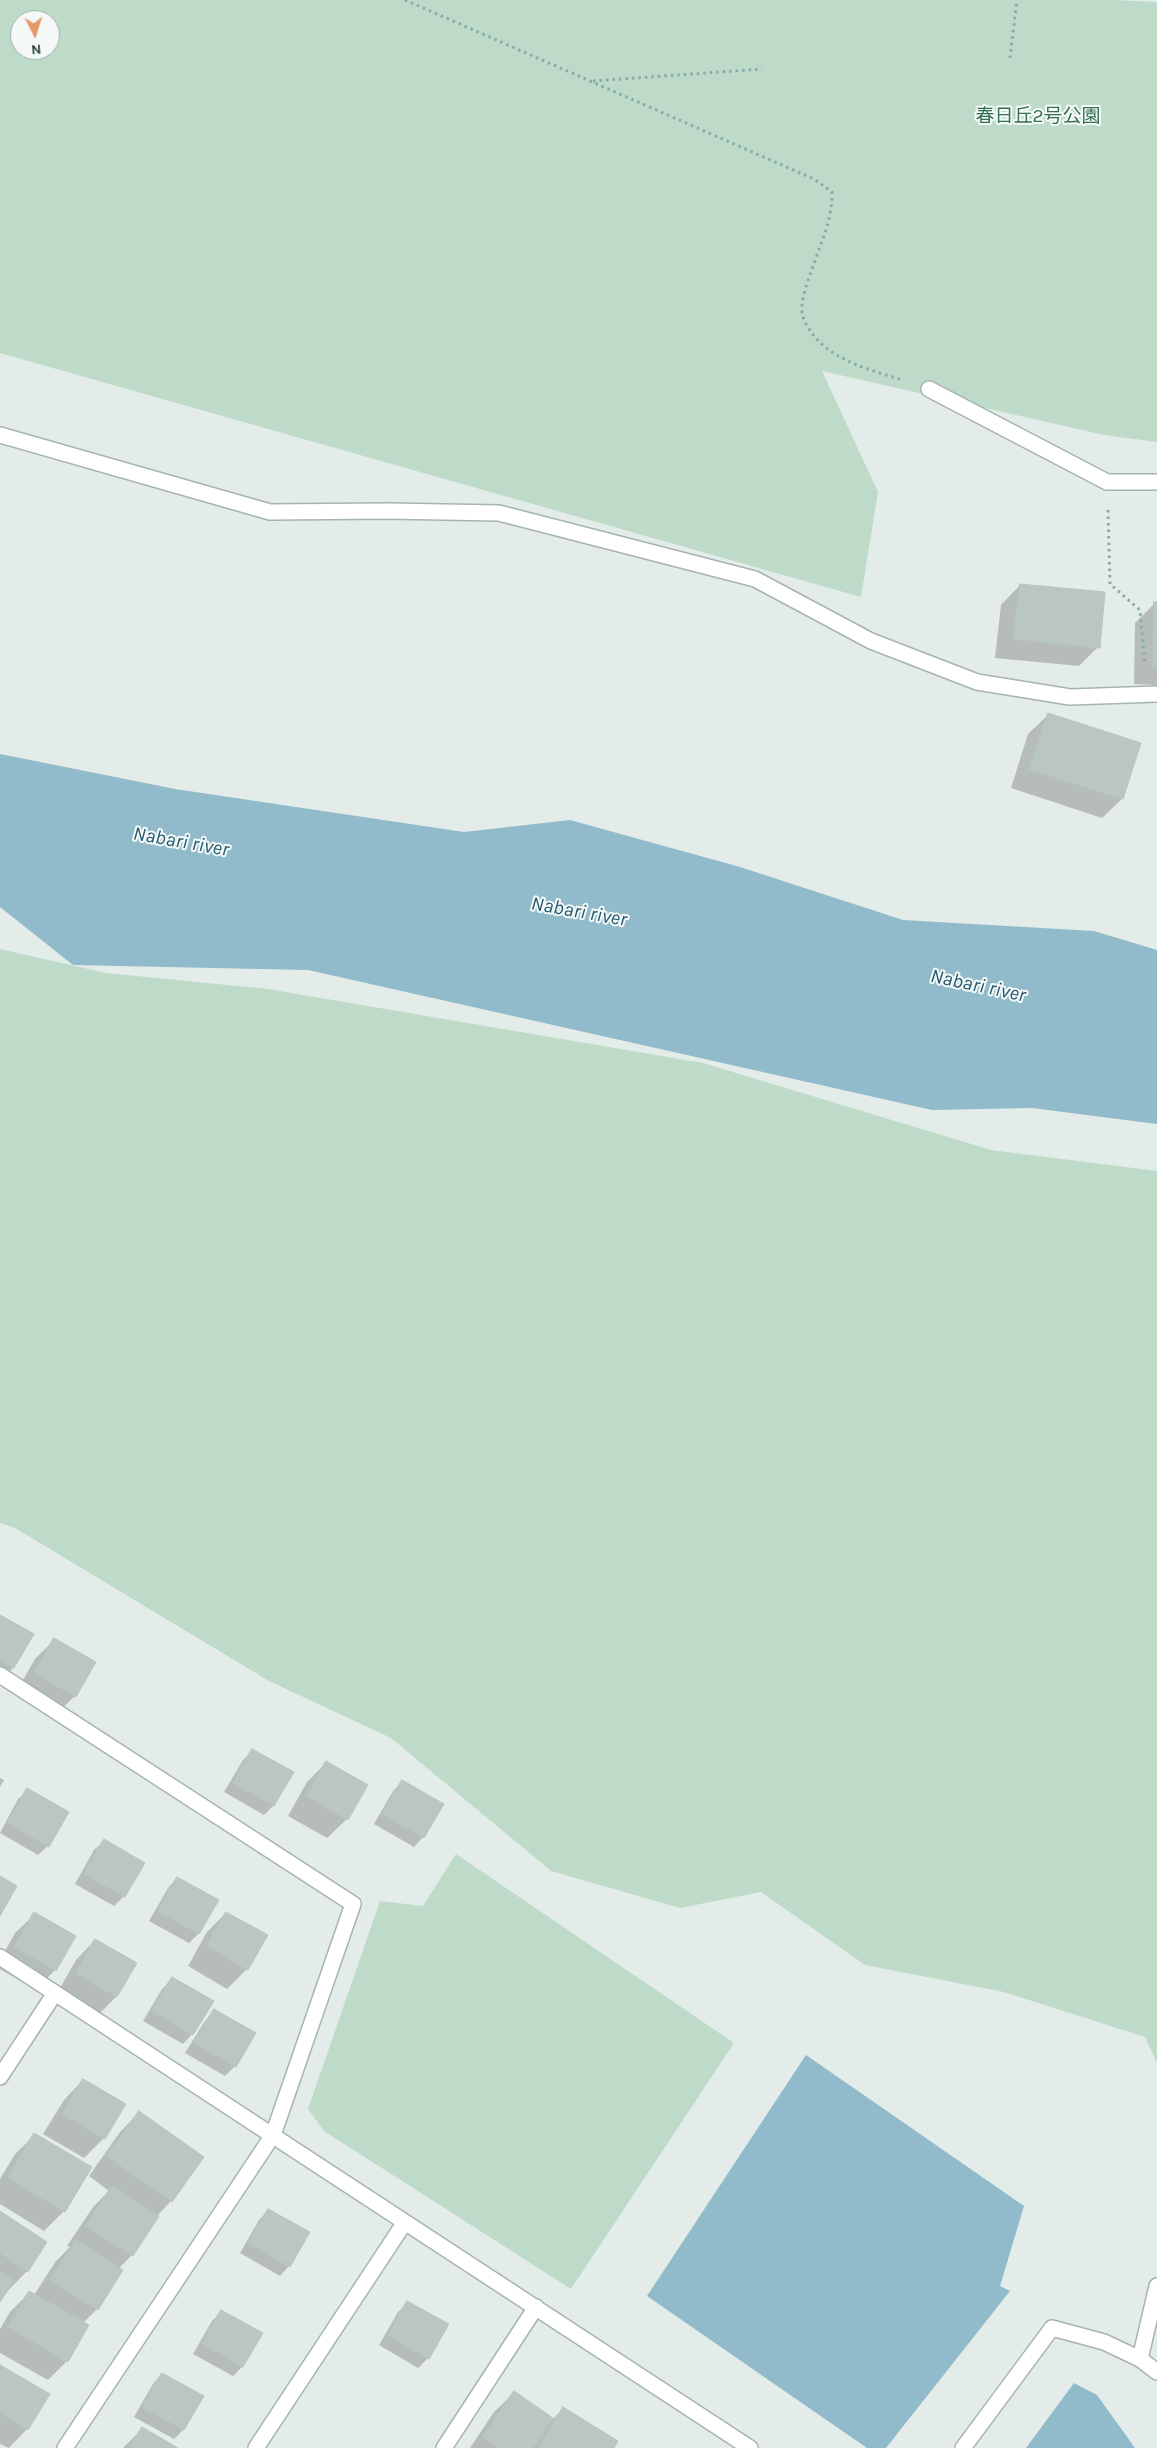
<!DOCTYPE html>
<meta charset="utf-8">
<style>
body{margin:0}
#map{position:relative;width:1157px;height:2448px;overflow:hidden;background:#e3ece9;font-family:Karla,sans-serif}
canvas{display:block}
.north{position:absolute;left:10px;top:10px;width:50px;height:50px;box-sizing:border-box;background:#f4f9f7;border:1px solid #a1adab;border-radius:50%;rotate:175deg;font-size:14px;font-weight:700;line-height:20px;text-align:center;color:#253c39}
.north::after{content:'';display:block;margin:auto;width:18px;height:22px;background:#e59968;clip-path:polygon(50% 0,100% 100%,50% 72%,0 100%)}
</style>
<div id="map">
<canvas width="1157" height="2448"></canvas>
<div class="north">N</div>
</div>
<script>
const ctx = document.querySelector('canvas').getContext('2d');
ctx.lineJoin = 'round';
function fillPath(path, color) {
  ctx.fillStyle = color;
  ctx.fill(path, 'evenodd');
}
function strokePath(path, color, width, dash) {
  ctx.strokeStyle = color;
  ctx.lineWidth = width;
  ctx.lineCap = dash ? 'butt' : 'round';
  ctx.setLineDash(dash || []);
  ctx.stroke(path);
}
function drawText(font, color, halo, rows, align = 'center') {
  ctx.font = font + ' Karla,"Noto Sans JP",sans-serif';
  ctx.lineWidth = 4;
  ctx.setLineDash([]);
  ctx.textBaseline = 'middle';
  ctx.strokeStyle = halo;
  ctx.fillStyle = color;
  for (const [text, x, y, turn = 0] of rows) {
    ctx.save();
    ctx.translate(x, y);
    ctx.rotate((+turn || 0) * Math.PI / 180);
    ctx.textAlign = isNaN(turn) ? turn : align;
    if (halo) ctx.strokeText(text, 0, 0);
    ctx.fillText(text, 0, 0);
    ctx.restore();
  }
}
fillPath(new Path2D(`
 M0 0H1114L1157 2V442L1104 435 822 371 878 492 861 597 0 353ZM20 20H50V50H20Z
 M0 949 106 973 268 989 703 1063 991 1150 1157 1171V2063L1145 2037 1004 1992 865 1965 761 1892 680 1908 551 1871 391 1738 269 1681 15 1528 0 1523Z
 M456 1854 734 2043 571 2289 324 2131 308 2109 380 1901 423 1906Z`), '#bedbca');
fillPath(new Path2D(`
 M0 754 175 789 464 832 570 820 740 867 903 920 1094 931 1157 950V1124L1032 1108 932 1110 308 970 73 965 0 907Z
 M806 2055 1024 2206 1000 2286 1010 2291 886 2448H867L647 2296Z
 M1074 2383 1097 2395 1135 2448H1026Z`), '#91bacb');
fillPath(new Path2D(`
 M1020 585 1098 647 1079 666 995 658 1001 605Z
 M1154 604H1157V685L1134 684 1135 623Z
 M1048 715 1139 744 1122 799 1102 818 1011 788 1028 734Z
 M0 1616 32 1634 13 1668 4 1677 0 1675Z
 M54 1640 75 1696 55 1715 16 1692 35 1659Z
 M253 1750 273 1806 264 1815 224 1792 243 1760Z
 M326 1763 347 1819 327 1838 288 1816 307 1782Z
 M0 1778 4 1780 0 1787Z
 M402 1782 423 1837 414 1847 374 1824 393 1791Z
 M28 1790 48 1846 38 1855 0 1833 18 1799Z
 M104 1841 124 1896 114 1906 75 1884 94 1850Z
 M177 1878 217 1901 198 1934 189 1943 149 1921 168 1888Z
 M226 1913 247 1969 227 1989 188 1966 207 1932Z
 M35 1914 55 1970 36 1990 0 1969V1960L15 1933Z
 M95 1940 116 1997 97 2016 57 1993 76 1960Z
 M172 1979 192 2034 183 2044 143 2021 162 1989Z
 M215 2011 254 2033 235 2066 225 2076 185 2053 205 2021Z
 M83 2080 124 2104 104 2138 84 2158 43 2134 64 2100Z
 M139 2113 171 2201 158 2215 132 2255 118 2269 121 2271 97 2309 83 2323 67 2361 48 2380 0 2353V2329L10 2312 30 2292 34 2295 56 2261 70 2247 67 2246 93 2207 109 2191 89 2176 120 2132Z
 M35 2135 90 2168 64 2211 44 2231 0 2204V2179L15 2154Z
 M268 2211 289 2266 280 2276 240 2253 259 2220Z
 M0 2212 27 2271 0 2299Z
 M408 2302 428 2358 418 2368 379 2345 398 2312Z
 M222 2311 261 2334 242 2367 233 2376 193 2354 212 2321Z
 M0 2366 48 2394 27 2429 9 2448 0 2444Z
 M162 2374 202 2397 183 2430 174 2439 134 2417 153 2384Z
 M514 2393 553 2419 563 2409 613 2448H470L494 2412Z
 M142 2429 176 2448H123Z`), '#0003');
const building = new Path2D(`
 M1020 584 1105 592 1100 648 1014 639Z
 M1154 602H1157V666H1153Z
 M1048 713 1141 743 1123 799 1029 769Z
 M0 1615 34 1634 14 1668 0 1660Z
 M54 1638 96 1662 76 1697 34 1673Z
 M252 1749 294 1772 274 1806 233 1783Z
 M326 1761 368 1785 348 1820 306 1796Z
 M402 1780 444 1804 424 1838 382 1814Z
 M27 1788 69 1812 49 1847 8 1823Z
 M104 1839 145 1863 125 1897 84 1874Z
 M0 1876 17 1886 0 1916Z
 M177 1877 219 1900 199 1934 158 1911Z
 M34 1912 76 1936 56 1971 15 1947Z
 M226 1912 268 1935 248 1970 207 1946Z
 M95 1939 137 1963 117 1997 76 1973Z
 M172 1977 214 2001 193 2035 152 2011Z
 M214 2009 256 2033 236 2067 194 2043Z
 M83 2079 126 2104 105 2139 62 2114Z
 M139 2111 204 2157 172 2202 107 2156Z
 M34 2133 92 2167 65 2212 8 2178Z
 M112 2186 159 2216 133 2256 86 2226Z
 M268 2209 310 2232 290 2267 248 2243Z
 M0 2211 47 2242 28 2272 0 2253Z
 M76 2240 123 2270 98 2310 50 2280Z
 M0 2272 14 2281 0 2302Z
 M29 2291 89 2325 68 2362 8 2327Z
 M407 2301 449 2324 429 2359 388 2335Z
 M221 2310 263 2333 243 2367 202 2344Z
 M0 2365 50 2394 28 2430 0 2413Z
 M162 2373 204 2396 184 2430 142 2407Z
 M514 2391 553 2418 533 2448H499L483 2437Z
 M563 2407 618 2441 614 2448H539Z
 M142 2427 178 2448H130Z`);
fillPath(building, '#b9c6c3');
strokePath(building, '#b6c5c1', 1);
const service = new Path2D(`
 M963 2448 1052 2328 1104 2342 1140 2359`);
const minor = new Path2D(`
 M929 389 1107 482H1157
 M0 435 270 512 388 511 499 513 755 579 871 641 977 682 1070 697 1157 694
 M0 1675 353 1904 273 2135 65 2448
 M0 1957 750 2448
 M0 2077 55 1993
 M1157 2286 1140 2359 1157 2372
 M256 2448 405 2222
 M444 2448 536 2307`);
strokePath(service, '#a6b4b1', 18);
strokePath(minor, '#a6b4b1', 18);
strokePath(new Path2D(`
 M405 0 814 179 832 192C832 218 824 235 816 258 811 273 798 302 803 317 818 357 866 369 903 380
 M1010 58 1017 0
 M593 81 762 69
 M1108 510 1110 584 1140 610 1145 665`), '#87aca6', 3, [2.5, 4]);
strokePath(service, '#fff', 15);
strokePath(minor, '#fff', 15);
drawText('19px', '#336f53', '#f4f9f7', [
 ["春日丘2号公園",1038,117]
]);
drawText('italic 20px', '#245a72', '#f4f9f7', [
 ["Nabari river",181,842,10],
 ["Nabari river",579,912,10],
 ["Nabari river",978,986,12]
]);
</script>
